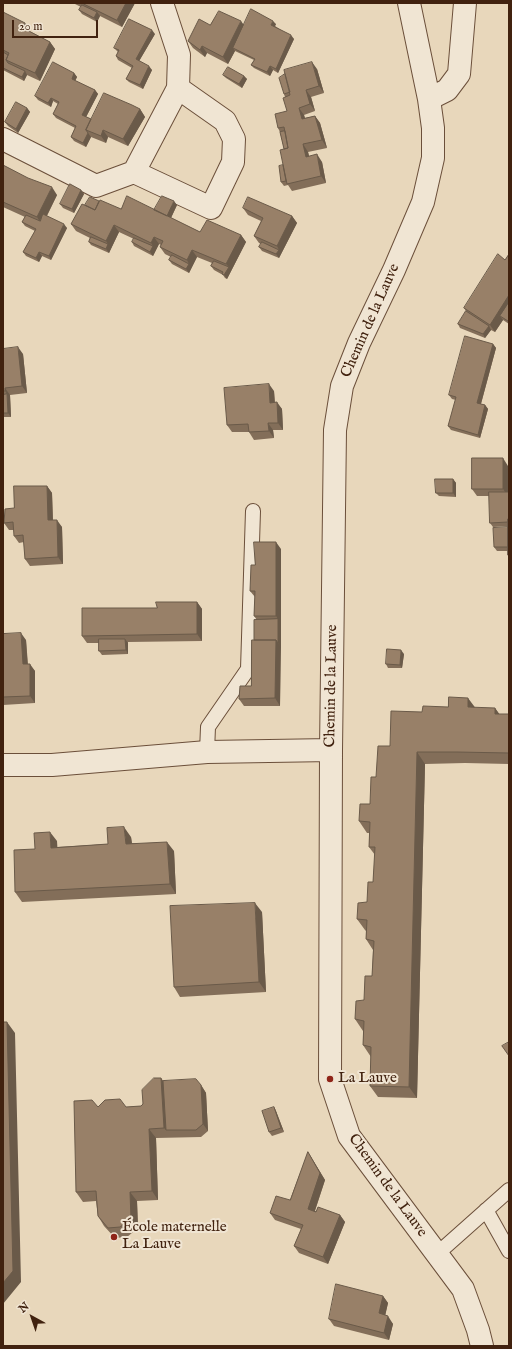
<!DOCTYPE html>
<meta charset="utf-8">
<style>
body{margin:0}
#map{position:relative;width:512px;height:1349px;overflow:hidden;background:#e8d7bb;font-family:"IM FELL English",serif}
canvas{display:block}
.frame{position:absolute;inset:0;border:4px solid #41220f;pointer-events:none}
.north{position:absolute;left:12px;top:1297px;width:40px;height:40px;-webkit-text-stroke:3px #f0e5d3;paint-order:stroke;rotate:320deg;font-size:11px;font-weight:700;line-height:16px;text-align:center;color:#41220f}
.north::after{content:'';display:block;margin:auto;width:14px;height:18px;background:#41220f;clip-path:polygon(50% 0,100% 100%,50% 72%,0 100%)}
.scale{position:absolute;left:12px;top:20px;width:86px;height:18px;box-sizing:border-box;border:2px solid #41220f;border-top:0;padding-left:5px;font-size:12px;line-height:14px;white-space:nowrap;color:#41220f;-webkit-text-stroke:3px #f0e5d3;paint-order:stroke}
</style>
<div id="map">
<canvas width="512" height="1349"></canvas>
<div class="frame"></div>
<div class="north">N</div>
<div class="scale">20 m</div>
</div>
<script>
const ctx = document.querySelector('canvas').getContext('2d');
ctx.lineJoin = 'round';
function strokePath(path, color, width, dash) {
  ctx.strokeStyle = color;
  ctx.lineWidth = width;
  ctx.lineCap = dash ? 'butt' : 'round';
  ctx.setLineDash(dash || []);
  ctx.stroke(path);
}
function fillPath(path, color) {
  ctx.fillStyle = color;
  ctx.fill(path, 'evenodd');
}
function drawText(font, color, halo, rows, align = 'center') {
  ctx.font = font + ' "IM FELL English",serif';
  ctx.lineWidth = 4;
  ctx.setLineDash([]);
  ctx.textBaseline = 'middle';
  ctx.strokeStyle = halo;
  ctx.fillStyle = color;
  for (const [text, x, y, turn = 0] of rows) {
    ctx.save();
    ctx.translate(x, y);
    ctx.rotate((+turn || 0) * Math.PI / 180);
    ctx.textAlign = isNaN(turn) ? turn : align;
    if (halo) ctx.strokeText(text, 0, 0);
    ctx.fillText(text, 0, 0);
    ctx.restore();
  }
}
const service = new Path2D(`
 M207 752 208 727 248 669 253 511
 M486 1210 509 1251
 M437 1254 509 1190`);
const minor = new Path2D(`
 M409 3 429 99 433 128V158L423 202 394 270 359 343 342 386 335 430 331 750 330 1079 349 1136 463 1289 478 1330 482 1346
 M429 99 447 90 459 74 465 3
 M3 139 96 186 134 172 178 88 179 55 162 3
 M134 172 211 208 233 162 234 139 225 121 178 88
 M3 765H52L207 752 331 750`);
strokePath(service, '#6b4f3a', 16);
strokePath(minor, '#6b4f3a', 24);
strokePath(service, '#f0e5d3', 14);
strokePath(minor, '#f0e5d3', 22);
fillPath(new Path2D(`
 M73 3H135L122 27 100 16 97 22 82 14 79 10 81 7Z
 M3 12 30 30 29 31 50 42 55 49 40 81 27 75 24 81 3 70Z
 M276 24 275 26 294 39 278 73 273 70 270 76 254 68 251 65 254 60 235 51 228 64 207 53 205 57 193 48 188 41 210 25Z
 M155 34 139 61 152 70 143 89 129 82 126 79 132 68 118 60 116 56 118 52 114 48Z
 M317 69 324 93 311 97 315 111 304 115 305 118 315 116 320 123 327 148 308 152 309 156 322 162 326 183 292 191 288 185 284 186 281 182 283 165 284 149 280 132 278 128 287 111 285 97 284 94Z
 M74 73 77 77 75 81 95 90 98 94 86 117 91 119 140 109 145 117 128 146 108 137 106 143 91 137 86 147 74 141 71 137 75 128 56 118 53 114 58 104 53 101 51 107 38 100 35 96Z
 M223 75 244 76 247 79 242 88 226 78Z
 M27 108 30 112 18 133 8 126 5 122Z
 M3 165 57 195 47 216 67 228 51 260 42 256 39 262 26 256 23 252 35 231 25 226 22 222 25 217 3 207Z
 M81 190 84 194 74 213 63 208 60 204Z
 M99 201 121 209 154 210 177 205 171 218 200 232 241 235 246 242 227 279 225 278 223 275 214 270 211 266 212 263 197 257 189 273 172 264 169 260 171 257 165 254 160 247 161 245 159 244 153 256 134 246 132 242 134 239 119 232 109 253 91 245 89 242 90 238 76 231 71 224 85 205Z
 M243 208 292 216 297 223 279 258 262 251 259 247 261 244 259 243 254 236 261 221 248 215Z
 M509 254V324L503 320 495 332 491 330 485 338 460 328 458 324 466 311 464 308 505 260Z
 M493 344 496 348 481 404 485 405 488 409 480 438 451 430 448 426 456 400 452 399 449 395Z
 M3 349 23 354 27 393 10 395 11 417H3Z
 M274 391 275 402 282 409 283 430H273L274 438 254 440 249 432H232L227 425Z
 M508 466V492H509V557L508 555V551H497L494 547 508 526 493 527 490 523 489 496H477L472 489Z
 M453 479 456 483V497L439 496 436 493Z
 M47 486 52 493 53 520 62 527 63 564 30 566 25 559 24 542 19 543 14 536V530H9L4 523 14 508Z
 M281 549 280 706H244L239 699 251 686 254 640 257 620 254 616 255 597 250 591 255 565Z
 M197 602 202 609V641L128 642V654L102 655 99 651V643H87L82 636 157 608Z
 M3 634 26 640 28 664 35 671V703L3 705Z
 M404 654 402 668H388L386 664Z
 M475 708H495L499 714H509V764L465 763 425 764 417 1098 378 1097 370 1086 371 1057 363 1045V1031L355 1019 364 1000 372 976 373 950 366 939V931L365 930 357 919 367 902 373 882 375 855 369 847V833H367L359 821 370 804 376 777 390 746 422 712Z
 M131 837 132 843 174 851 176 894 22 902 15 892 35 849 57 841V847L108 844Z
 M262 912 266 992 180 997 174 987Z
 M161 1078 163 1081 201 1085 206 1093 208 1131 201 1137 156 1138 158 1200 137 1201 138 1228 127 1237 115 1238 104 1226 98 1216 96 1201 83 1202 76 1192 98 1107H126L141 1106Z
 M274 1107 276 1111 284 1132 272 1136 269 1132Z
 M308 1152 325 1180 315 1211 340 1215 345 1222 328 1264 299 1253 294 1246 301 1229 275 1220 270 1213 290 1200Z
 M383 1296 388 1303 385 1315 393 1324 389 1340 334 1326 329 1319Z`), '#836e59');
fillPath(new Path2D(`
 M126 3H135L122 27 117 20Z
 M97 12 100 16 97 22 94 18Z
 M241 21 246 28 233 48 235 51 228 64 223 57Z
 M273 21 276 24 274 28 271 25Z
 M25 23 30 30 28 35 23 28Z
 M152 30 155 34 138 63 136 59Z
 M291 35 294 39 278 73 276 69Z
 M50 42 55 49 40 81 35 73Z
 M202 46 207 53 205 57 200 50Z
 M312 62 317 69 324 93 319 86Z
 M149 66 152 70 143 89 140 85Z
 M270 66 273 70 270 76 267 72Z
 M25 71 27 75 24 81 22 77Z
 M74 73 77 77 74 83 72 79Z
 M244 76 247 79 242 88 239 84Z
 M95 90 98 94 85 119 82 115Z
 M306 90 311 97 315 111 310 104Z
 M51 98 53 101 51 107 48 103Z
 M27 108 30 112 18 133 16 129Z
 M299 108 304 115 307 126 302 119Z
 M140 109 145 117 128 146 123 139Z
 M315 116 320 123 327 148 322 140Z
 M103 130 108 137 106 143 101 136Z
 M88 133 91 137 86 147 83 143Z
 M303 144 308 152 311 164 306 157Z
 M317 154 322 162 326 183 321 176Z
 M52 187 57 195 42 225 37 217Z
 M81 190 84 194 74 213 72 209Z
 M174 201 177 205 169 222 166 218Z
 M292 216 297 223 279 258 276 254 279 250 277 246Z
 M64 224 67 228 51 260 49 256Z
 M114 225 119 232 109 253 106 249 108 244 106 241Z
 M241 235 246 242 227 279 224 275 229 267 226 264Z
 M154 237 159 244 153 256 150 252 153 246 151 243Z
 M192 250 197 257 189 273 186 269 189 264 187 260Z
 M39 252 42 256 39 262 36 258Z
 M509 295V310L500 316 503 320 495 332 490 325Z
 M489 326 491 330 485 338 483 334Z
 M493 344 496 348 480 407 477 403Z
 M18 347 23 354 27 393 22 386Z
 M269 384 274 391 275 410 270 403Z
 M5 388 10 395 11 417 8 413 7 394 5 391Z
 M277 402 282 409 283 430 278 423Z
 M485 405 488 409 480 438 478 435Z
 M268 423 273 430 274 438 269 431Z
 M503 458 508 466V496L503 489Z
 M453 479 456 483V497L453 493Z
 M47 486 52 493 53 527 48 520Z
 M57 520 62 527 63 564 58 557Z
 M276 542 281 549V647L278 643V619L276 616Z
 M197 602 202 609V641L197 634Z
 M21 633 26 640 28 672 23 664Z
 M125 639 128 643V654L126 650Z
 M276 640 281 647 280 706 275 698Z
 M401 650 404 654 402 668 400 665Z
 M30 664 35 671V703L30 696Z
 M468 698 477 710 468 707Z
 M495 708 503 719 495 714Z
 M417 752 425 764 417 1098 409 1087Z
 M124 827 131 837 133 853 126 844Z
 M50 832 57 841 58 857 51 848Z
 M167 842 174 851 176 894 170 884Z
 M255 903 262 912 266 992 259 982Z
 M7 1022 15 1033 21 1282 3 1304Z
 M161 1078 168 1088 166 1130 164 1128Z
 M201 1085 206 1093 208 1131 203 1124Z
 M274 1107 276 1111 284 1132 281 1128Z
 M149 1129 156 1138 158 1200 152 1191Z
 M308 1152 325 1180 313 1216 308 1209Z
 M130 1192 137 1201 138 1228 131 1219Z
 M340 1215 345 1222 328 1264 323 1257Z
 M383 1296 388 1303 384 1321 379 1313Z
 M388 1316 393 1324 389 1340 384 1333Z`), '#6a5a49');
const building = new Path2D(`
 M82 3H126L117 20Z
 M82 5 97 12 94 18 79 10Z
 M251 9 273 21 271 25 291 35 276 69 270 66 267 72 251 65 255 59 233 48Z
 M219 11 241 21 223 57 202 46 200 50 188 41 199 19 210 25Z
 M3 12 25 23 23 28 50 42 35 73 6 60 9 53 3 50Z
 M129 19 152 30 136 59 149 66 140 85 126 79 133 66 116 56 119 50 114 48Z
 M3 52 8 55 6 60 8 63 25 71 22 77 3 68Z
 M53 62 74 73 72 79 95 90 82 115 91 119 86 130 88 133 83 143 71 137 76 126 53 114 59 102 51 98 48 103 35 96Z
 M312 62 319 86 306 90 310 104 299 108 302 119 315 116 322 140 303 144 306 157 317 154 321 176 287 184 280 150 288 148 284 127 278 128 275 114 287 111 283 98 290 95 284 70Z
 M228 67 244 76 239 84 223 75Z
 M285 74 290 92 284 94 279 78Z
 M104 93 132 105 140 109 123 139 103 130 101 136 86 130Z
 M16 102 27 108 16 129 5 122Z
 M285 131 288 148 284 149 280 132Z
 M3 165 28 178 52 187 37 217 3 202Z
 M283 165 286 181 281 182 279 166Z
 M70 184 81 190 72 209 60 204Z
 M127 196 200 232 207 220 241 235 226 264 192 250 187 260 160 247 163 241 154 237 151 243 114 225 106 241 71 224 82 204 95 210 100 200 121 209Z
 M162 196 174 201 167 216 154 210Z
 M90 197 99 201 95 210 85 205Z
 M248 197 292 216 277 246 254 236 263 218 243 208Z
 M43 214 64 224 49 256 39 252 36 258 23 252 36 229 22 222 26 215 40 221Z
 M91 237 108 244 106 249 89 242Z
 M134 238 153 246 150 252 132 242Z
 M262 242 279 250 276 254 259 247Z
 M498 254 505 260 509 254V295L490 325 464 308Z
 M172 255 189 264 186 269 169 260Z
 M214 261 229 267 224 275 222 274 223 272 211 266Z
 M509 302V320L508 321 500 316Z
 M466 311 489 326 483 334 458 324Z
 M465 336 493 344 477 403 485 405 478 435 448 426 456 397 449 395Z
 M18 347 22 386 5 388V391H3V349Z
 M269 384 270 403 277 402 278 423H268L269 431 249 432 248 424 227 425 224 388Z
 M7 394 8 413H3V395Z
 M472 458H503V489H472Z
 M435 479H453V493H436Z
 M14 486H47L48 520H57L58 557 25 559 23 535 14 536 13 522 4 523 5 509 14 508Z
 M489 492H509V519H508V522L490 523Z
 M508 519H509V555H508Z
 M508 527V547H494L493 528Z
 M254 542H276V616H254L255 591H250L251 565H255Z
 M156 602H197V634L82 636V608H157Z
 M278 619V643L276 640H254V620Z
 M21 633 23 664H30V696L3 697V634Z
 M99 639H125L126 650 99 651Z
 M252 640H276L275 698 239 699 240 686H251Z
 M387 649 401 650 400 665 386 664Z
 M449 697 468 698V707L495 708V714H509V753L457 752H417L409 1087 370 1086 371 1047 363 1045 364 1021 355 1019 356 1001 364 1000 365 976H372L374 941 366 939 367 920 357 919 358 903 367 902 368 882H373L375 847H369L370 822 359 821 360 804H370L371 777H376L378 746H390L391 711 422 712 423 706 448 707Z
 M124 827 126 844 167 842 170 884 15 892 14 850 35 849 34 833 50 832 51 848 108 844 107 828Z
 M255 903 259 982 174 987 170 906Z
 M3 1022H7L13 1271 3 1283Z
 M509 1042V1056L502 1046Z
 M154 1078H161L164 1128 149 1129 152 1191 130 1192 131 1219 120 1227 108 1228 98 1216 96 1191 76 1192 74 1101 92 1100 98 1107 105 1100 120 1099 126 1107 141 1106 143 1104 142 1090Z
 M196 1079 201 1085 203 1124 196 1130H166L163 1081Z
 M274 1107 281 1128 269 1132 262 1111Z
 M308 1152 320 1173 308 1209 316 1212 318 1207 340 1215 323 1257 294 1246 303 1225 270 1213 276 1196 290 1200Z
 M336 1284 383 1296 379 1313 388 1316 384 1333 329 1319Z`);
fillPath(building, '#988068');
strokePath(building, '#6a5a49', 1);
for (const [x, y, r, color] of [
 [330,1079,4,"#8f2418"],
 [114,1237,4,"#8f2418"]
]) {
  const dot = new Path2D();
  dot.arc(x, y, r, 0, 2 * Math.PI);
  ctx.fillStyle = color;
  ctx.fill(dot);
  strokePath(dot, '#f0e5d3', 1.5);
}
drawText('15px', '#41220f', '#f0e5d3', [
 ["Chemin de la Lauve",371,321,-66],
 ["Chemin de la Lauve",332,686,-89],
 ["Chemin de la Lauve",387,1186,54]
]);
drawText('15px', '#41220f', '#f0e5d3', [
 ["La Lauve",338,1079],
 ["École maternelle",122,1228],
 ["La Lauve",122,1245]
], 'left');
</script>
